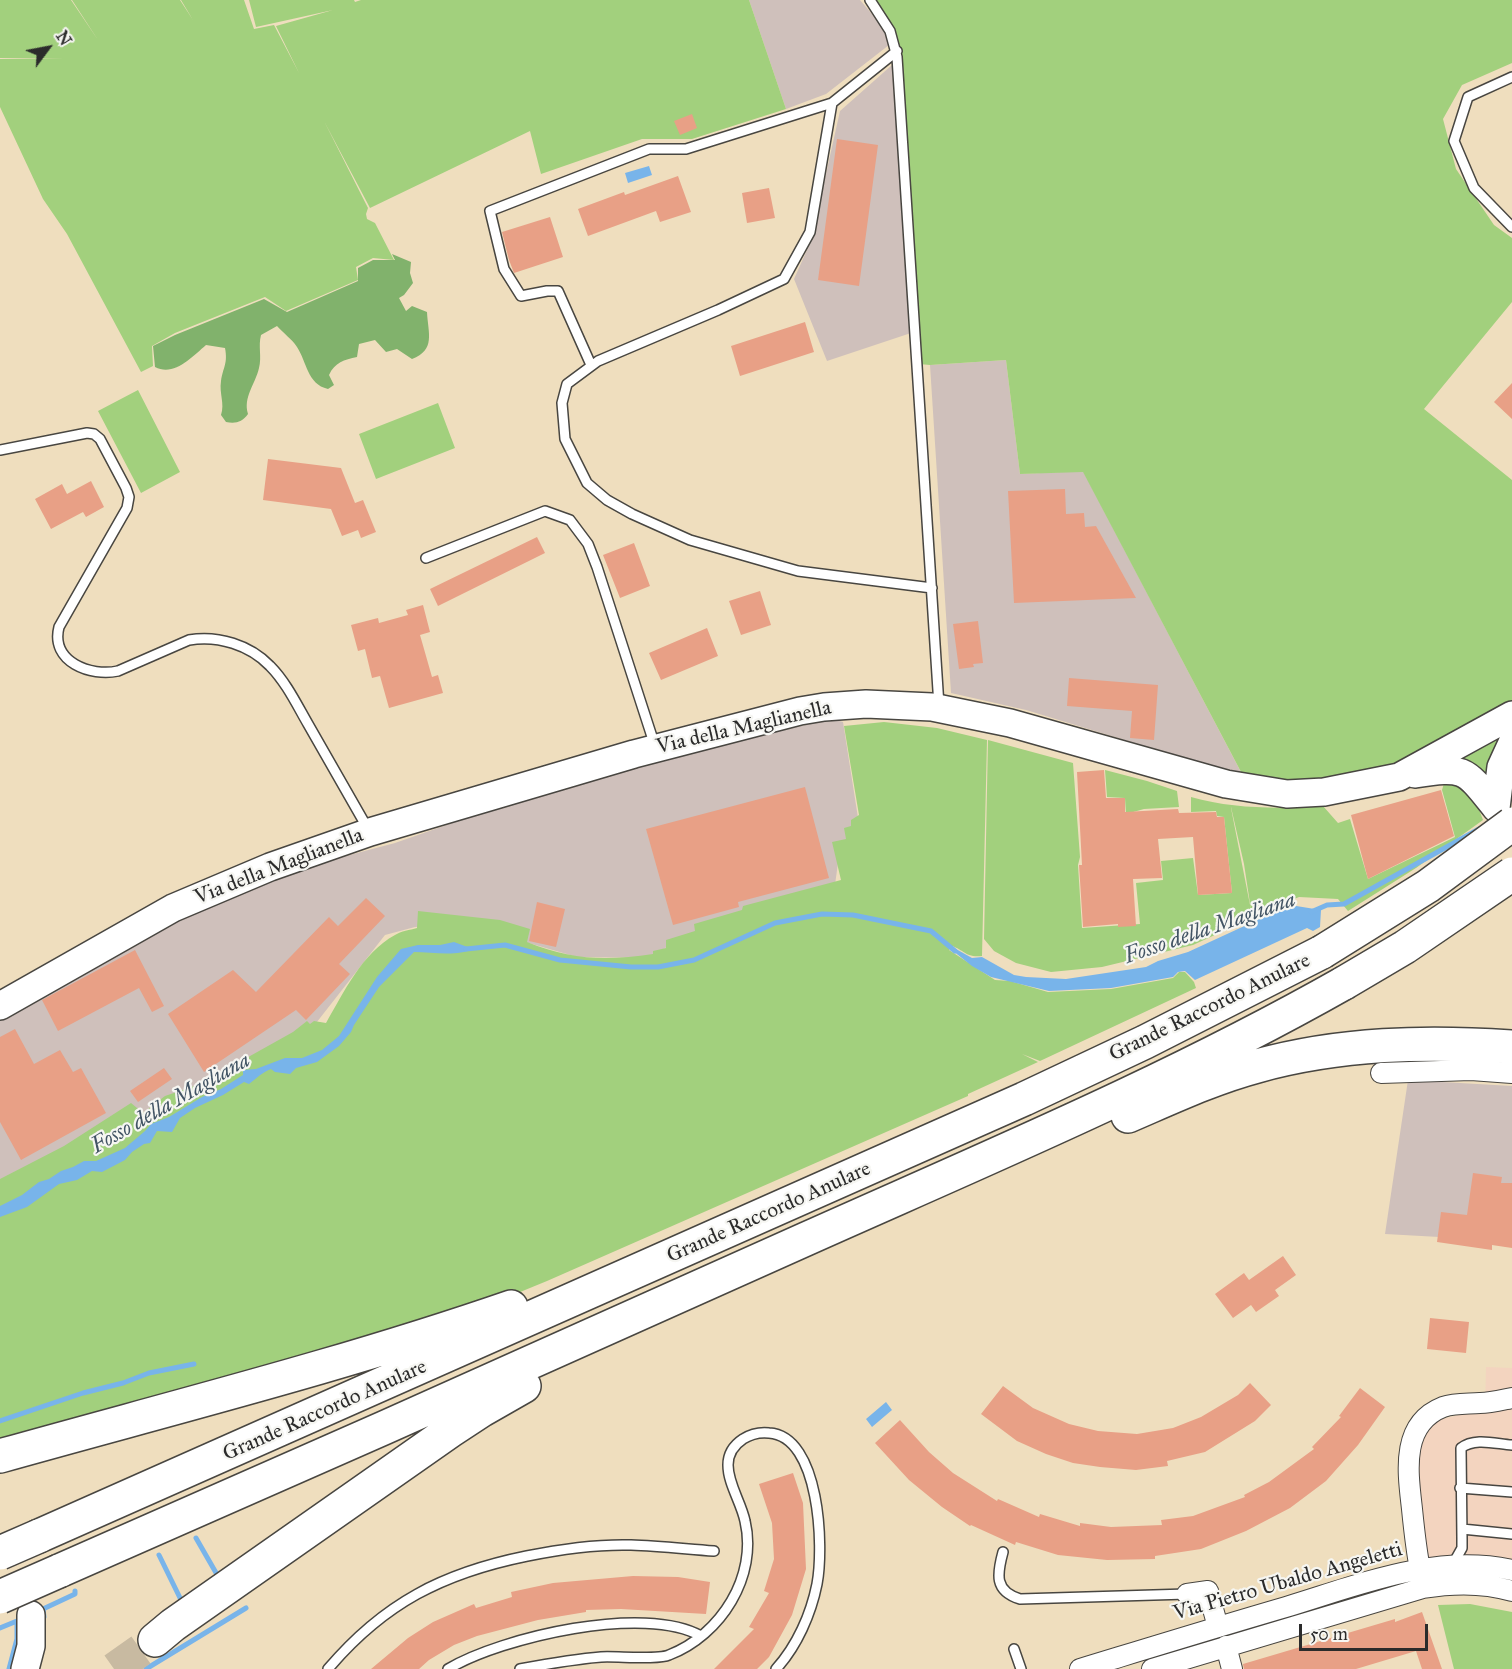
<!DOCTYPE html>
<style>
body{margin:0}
#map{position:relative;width:1512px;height:1669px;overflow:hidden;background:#efdebe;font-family:"IM FELL Great Primer",serif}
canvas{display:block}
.north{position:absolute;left:18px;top:18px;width:60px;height:60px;-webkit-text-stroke:4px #f6f6f2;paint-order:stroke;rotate:58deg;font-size:16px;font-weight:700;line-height:24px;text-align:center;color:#2b2b2b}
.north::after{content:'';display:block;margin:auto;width:21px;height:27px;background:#2b2b2b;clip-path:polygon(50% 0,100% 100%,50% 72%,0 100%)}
.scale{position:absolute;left:1299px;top:1624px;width:129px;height:27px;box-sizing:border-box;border:3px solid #2b2b2b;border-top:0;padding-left:8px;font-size:18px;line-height:21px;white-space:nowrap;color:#2b2b2b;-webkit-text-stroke:4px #f6f6f2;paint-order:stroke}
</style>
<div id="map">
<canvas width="1512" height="1669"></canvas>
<div class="north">N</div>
<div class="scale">50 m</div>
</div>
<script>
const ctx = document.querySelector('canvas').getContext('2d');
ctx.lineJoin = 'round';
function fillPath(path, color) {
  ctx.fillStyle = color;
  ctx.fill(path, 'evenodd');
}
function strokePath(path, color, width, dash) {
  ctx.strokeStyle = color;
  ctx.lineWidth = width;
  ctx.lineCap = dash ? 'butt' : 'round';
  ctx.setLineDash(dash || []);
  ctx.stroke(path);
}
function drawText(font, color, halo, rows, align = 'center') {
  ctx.font = font + ' "IM FELL Great Primer",serif';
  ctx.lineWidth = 4.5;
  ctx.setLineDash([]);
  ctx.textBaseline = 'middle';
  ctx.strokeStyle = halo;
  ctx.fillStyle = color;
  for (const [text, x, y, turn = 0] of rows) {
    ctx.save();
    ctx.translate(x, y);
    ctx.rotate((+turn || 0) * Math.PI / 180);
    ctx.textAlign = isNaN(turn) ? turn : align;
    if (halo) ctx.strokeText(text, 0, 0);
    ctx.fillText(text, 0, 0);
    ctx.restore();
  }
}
fillPath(new Path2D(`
 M1486 1367 1512 1368V1560L1426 1557 1416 1452 1434 1421 1476 1411H1485Z`), '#f3d4bf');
fillPath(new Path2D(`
 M749 0H860L889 34V45L826 94 786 109Z
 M892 65 911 333 827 361 794 279 811 241 840 111Z
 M1006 360 1020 474 1083 471 1243 776 1026 710 951 693 930 365Z
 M833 719 843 722 861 837 838 863 834 892 681 939 648 958 577 957 511 938 447 926 415 927 385 935 313 1027 52 1158 0 1183V1020L180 916 277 879 342 857 395 843 501 806 715 745Z
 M1408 1080 1512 1086V1241L1385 1234Z`), '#cfc0bb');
fillPath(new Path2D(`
 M0 0H71L98 40 72 0H180L193 20 181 0H244L254 29 274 25 299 73 276 26 333 10 256 27 249 0H354L355 2 361 0H749L786 109 692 139H642L541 174 530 131 370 208 324 121 368 208 366 214 367 219 375 223 394 260 373 258 356 267 358 280 286 311 265 297 175 333 152 346 153 366 141 372 67 234 43 199 0 107V59L64 58H0Z
 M869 0H1512V63L1462 85 1443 119 1456 169 1494 225 1512 238V302L1424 409 1512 480V704L1380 781 1250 789 1083 472 1020 474 1006 360 930 365 919 364 897 51Z
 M138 390 180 472 141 493 98 411Z
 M438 403 455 448 376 479 359 434Z
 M884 722 937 728 987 740 982 956C965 958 964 949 949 945V950L995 980 1010 981 1048 992 1111 989 1173 978 1179 972H1185L1194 982 1196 988 1040 1061 1022 1054 1038 1062 968 1094V1096L547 1281 486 1306 0 1445V1179L64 1146 131 1103 143 1113 165 1096 200 1084 293 1032 307 1021 310 1024 314 1021 326 1023C344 992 362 953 395 935 401 931 410 930 417 928L418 911 500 920 530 929 527 942C571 960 606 961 653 954V951L666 948V940L695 931 694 924 742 910 743 906 841 880 832 842 846 839 844 828 851 826V820L859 815 844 726Z
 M1504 731 1489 782 1458 757Z
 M988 740 1073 763 1080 857 1078 865 1082 928 1140 924 1136 883 1163 880 1161 861 1193 858 1198 895 1232 893 1224 817 1217 816 1216 811 1191 812V797C1233 809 1279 809 1323 806L1338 823 1350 819 1368 879 1455 837 1442 790 1445 780 1452 777 1475 799 1483 820 1416 868 1348 911 1338 899 1299 897 1259 914 1251 913 1252 918 1193 945 1102 967 1051 972 1016 963 994 951 984 939ZM1231 807 1244 864 1251 910 1231 808Z
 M1105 770 1147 781 1177 791 1179 807 1144 809 1126 814 1125 798 1107 797Z
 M1470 1604 1512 1612V1669H1454L1438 1605Z`), '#a2d07d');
fillPath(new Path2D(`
 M392 254 411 262 410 273 413 283 404 295 399 298 406 311 412 306 427 312C428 333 436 350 412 359L397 349 386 352 375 340 359 344 357 357C344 360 335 362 329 375L334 385 328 389C307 384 307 362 297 347 292 339 283 333 277 326L261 335C258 346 262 357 259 368 255 385 243 397 248 414 242 422 236 424 226 422L221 415C225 403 219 394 221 381 223 367 228 364 225 348L206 345C192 357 174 377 155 367L153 346 175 335 264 299 287 312 358 281V268L373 260H395Z`), '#81b26c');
fillPath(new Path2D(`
 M649 166 652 175 628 183 625 173Z
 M1290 905 1321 910 1320 927 1313 931 1307 928 1195 980 1185 971 1178 972 1173 977 1111 988 1049 991 991 977 972 966 948 947 956 949 972 958 982 957 1014 975 1026 977 1066 979 1146 967 1158 961 1188 952Z
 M454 942 473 949C456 957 432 952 414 952L379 987 354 1025 351 1032 339 1046 317 1062 296 1068 290 1074 275 1072 271 1069C261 1073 257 1078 249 1084L244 1082 223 1095 195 1108 180 1118 172 1132 157 1131 150 1143 144 1144 132 1152 125 1160 102 1172 92 1171 77 1180 59 1184 27 1207 0 1217V1206L22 1195 39 1182 49 1179 61 1171 73 1167 84 1161H96L125 1148 145 1131 151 1124 169 1117 202 1097 221 1089 243 1075V1070L256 1069 285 1058H302L322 1050 339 1036 377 977 401 949 418 945H440Z
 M886 1402 892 1410 872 1427 866 1419Z`), '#78b4ea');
strokePath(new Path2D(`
 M1311 912 1327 905 1344 904 1479 829
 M466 949 505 945 560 960 631 967H658L694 960 775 923 822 914 853 915 931 931 955 951
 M0 1421 83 1393 123 1383 149 1373 194 1364
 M196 1538 219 1578
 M159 1555 183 1604
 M44 1617 43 1609 75 1594V1591
 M0 1628 17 1621V1639L9 1669
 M146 1669 246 1608`), '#78b4ea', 5);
fillPath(new Path2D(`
 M692 114 697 128 680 135 674 121Z
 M837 139 878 145 859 286 818 280Z
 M678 176 691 212 660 222 656 211 588 236 578 209 624 192 625 195Z
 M769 188 775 218 747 223 742 193Z
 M550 217 563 257 514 273 509 260 502 232Z
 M805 322 814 352 740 376 731 346Z
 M1512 383V419L1494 402Z
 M268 459 341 468 355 503 363 500 376 532 361 538 358 530 342 536 331 509 263 500Z
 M91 481 104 507 86 517 83 512 51 529 35 499 62 484 67 494Z
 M1065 489 1066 514 1084 513 1085 527 1096 526 1136 598 1014 603 1008 491Z
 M537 537 545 553 438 606 430 589Z
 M634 543 650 586 620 598 603 555Z
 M760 591 771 625 741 635 729 601Z
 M423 605 430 632 420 635 432 677 438 675 443 693 389 708 380 676 372 678 365 649 358 651 351 625 378 618 379 623 408 615 406 610Z
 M978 621 983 663 973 664 974 667 959 669 953 624Z
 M707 628 718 656 661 680 649 653Z
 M1069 678 1158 685 1154 740 1130 738 1132 711 1067 706Z
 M1104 770 1106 798H1125V812L1178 809 1179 813 1216 812 1217 817H1224L1232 893 1198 895 1193 837 1158 839 1162 878 1133 879 1136 926 1118 927V924L1083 927 1079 865H1082L1077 772Z
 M805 787 829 878 738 902 739 907 673 925 646 829Z
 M1441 790 1454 836 1368 879 1351 815Z
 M366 898 385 916 339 964 350 974 306 1020 296 1010 204 1072 168 1014 233 970 256 992 329 917 338 926Z
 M537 902 565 909 556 947 529 941Z
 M135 950 164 1006 152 1012 139 988 58 1031 42 1000Z
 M15 1029 34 1064 60 1050 73 1072 81 1068 106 1113 21 1160 0 1122V1037Z
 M164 1068 172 1079 138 1102 130 1091Z
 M1473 1173 1502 1177 1501 1183H1512V1248L1492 1245V1250L1437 1242 1441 1212 1467 1215Z
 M1283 1256 1296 1275 1275 1290 1279 1296 1256 1312 1251 1305 1233 1318 1215 1294 1244 1273 1249 1280Z
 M1430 1318 1469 1322 1466 1353 1427 1349Z
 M1250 1383 1271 1405 1255 1421 1205 1452 1167 1461 1168 1466 1136 1470 1100 1467 1073 1463 1046 1454 1017 1441 981 1414 1003 1386 1033 1408 1069 1424 1098 1431 1137 1434 1173 1428 1201 1417 1238 1395Z
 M1360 1388 1385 1407 1358 1445 1326 1481 1290 1508 1246 1531 1201 1549 1155 1556V1559L1107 1560 1058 1555 1016 1542 1015 1545 971 1525 970 1526 942 1507 909 1480 875 1443 900 1420 929 1452 953 1473 997 1501 998 1499 1039 1517 1040 1514 1080 1526V1523L1111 1527 1162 1525 1161 1520 1193 1516 1245 1497 1244 1495 1269 1482 1314 1449 1312 1447 1341 1417 1339 1416Z
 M793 1473 803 1503 806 1569 792 1615 769 1657 757 1669H714L754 1629 749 1627 769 1593 764 1591 774 1559 772 1523 759 1484Z
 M633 1576 678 1577 710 1582 706 1614 621 1609 586 1610V1612L538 1620 477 1636 454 1645 429 1660 419 1669H371L408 1638 433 1622 474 1604 476 1608 512 1597 511 1592 553 1583Z
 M1422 1612 1442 1669H1422L1416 1651 1356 1669H1244L1243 1664 1395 1619V1622Z`), '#e8a086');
strokePath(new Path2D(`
 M114 1669 155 1640`), '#c8baa1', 33, [33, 16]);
const service = new Path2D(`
 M870 0 890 31 897 57 939 706
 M897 51 832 103 810 232 784 279 718 310 598 361 567 384 562 403 565 439 587 483 607 500 632 514 690 540 798 571 932 588
 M1512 77 1468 97 1454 141 1474 188 1512 227
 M591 365 558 291H547L521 296 504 269 490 211 649 149H686L832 103
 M0 450 87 433 94 434 100 439 126 488 129 497 127 508 59 627C50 662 91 677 118 671L189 640C218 635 250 645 270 666 286 682 297 705 308 724 328 759 348 794 368 829
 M426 558 545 511 570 520 588 544 597 567 655 746
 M1460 1488 1512 1492
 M1462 1529 1512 1534
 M1003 1552C997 1574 994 1591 1020 1599L1187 1594
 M1453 1564 1462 1548V1539L1461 1448C1475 1437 1496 1444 1512 1445
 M1014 1649 1021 1669
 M328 1669C384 1603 443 1573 527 1556 561 1549 596 1544 631 1545 659 1546 686 1549 714 1551
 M448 1669C502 1637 645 1604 701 1636
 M520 1669C547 1664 574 1659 601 1657 616 1656 658 1660 669 1655 721 1635 758 1576 745 1521 741 1502 728 1484 728 1465 728 1454 734 1445 743 1439 751 1434 760 1432 769 1433 820 1436 824 1547 817 1584 811 1614 797 1646 776 1669`);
const minor = new Path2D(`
 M1381 1073 1471 1070 1512 1073
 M1420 1569C1416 1549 1414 1529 1412 1509 1408 1473 1400 1424 1443 1407 1455 1403 1467 1404 1480 1403 1491 1403 1502 1400 1512 1398
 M1187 1594 1208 1591 1218 1627
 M1226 1646 1232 1669
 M1080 1669C1149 1648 1217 1627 1286 1607 1359 1585 1435 1553 1512 1570
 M1152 1669 1423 1588C1453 1583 1482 1582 1512 1591`);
const secondary = new Path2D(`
 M1415 774C1465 766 1465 769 1496 808
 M1496 808 1501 767 1512 743
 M0 1006 173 908 270 867 370 832 634 754 800 711 824 707 866 704 932 707 1010 723 1226 784 1287 794 1324 792 1399 777 1512 715
 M25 1669 31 1646V1615`);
const motorway = new Path2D(`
 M1128 1116C1170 1098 1212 1078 1257 1066 1340 1043 1426 1041 1512 1047
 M0 1456C171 1408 343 1365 511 1307
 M39 1536 1024 1099 1145 1042 1322 952
 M59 1571C309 1462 557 1351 806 1239 987 1158 1171 1081 1344 983
 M155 1640 173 1625 450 1431 482 1410 524 1386`);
strokePath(service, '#484641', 12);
strokePath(minor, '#484641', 22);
strokePath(secondary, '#484641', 30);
strokePath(motorway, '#484641', 36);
strokePath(service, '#fff', 9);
strokePath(minor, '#fff', 20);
strokePath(secondary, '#fff', 27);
strokePath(motorway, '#fff', 33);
const motorwayBridge = new Path2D(`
 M1322 952 1428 886 1512 824
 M1344 983 1405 947 1512 874
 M0 1553 39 1536
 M0 1597 59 1571`);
strokePath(motorwayBridge, '#484641', 36, []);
strokePath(motorwayBridge, '#fff', 33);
drawText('21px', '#2b2b2b', '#f6f6f2', [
 ["Via della Maglianella",744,728,-13],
 ["Via della Maglianella",279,867,-21],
 ["Grande Raccordo Anulare",1210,1008,-26],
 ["Grande Raccordo Anulare",769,1213,-24],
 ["Grande Raccordo Anulare",325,1411,-24],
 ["Via Pietro Ubaldo Angeletti",1288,1582,-16]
]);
drawText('italic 22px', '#425464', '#f6f6f2', [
 ["Fosso della Magliana",1210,929,-19],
 ["Fosso della Magliana",171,1104,-30]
]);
</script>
